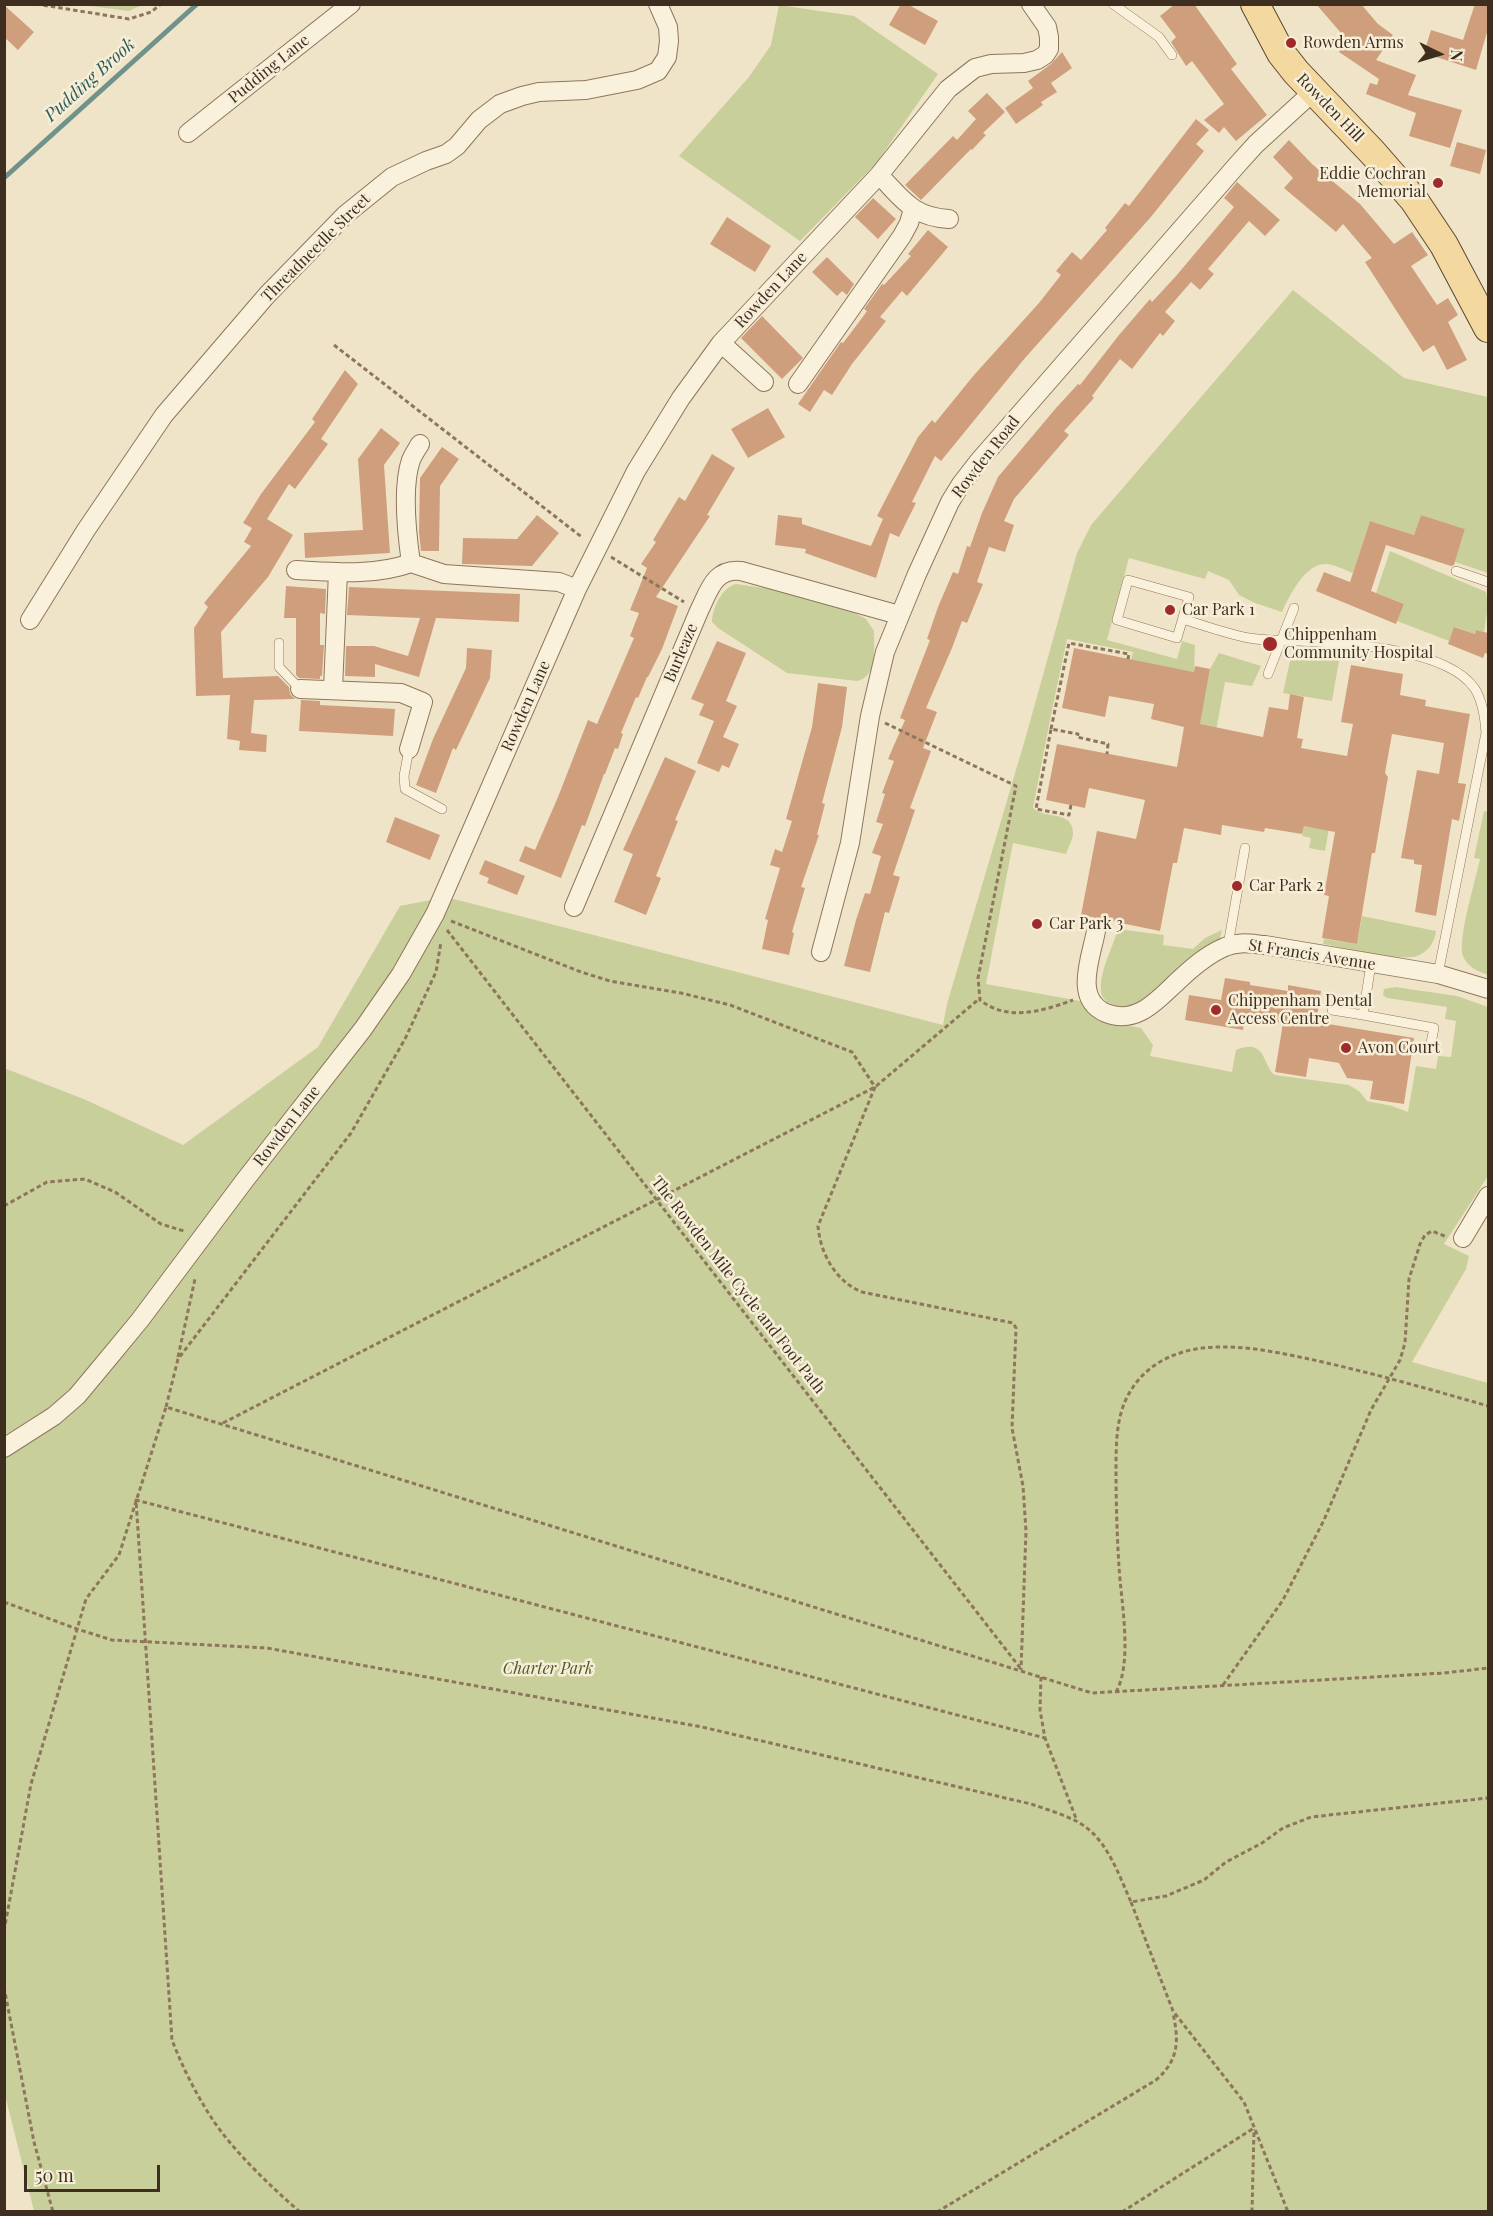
<!DOCTYPE html>
<style>
body{margin:0}
#map{position:relative;width:1493px;height:2216px;overflow:hidden;background:#f0e4c8;font-family:"Playfair Display",serif}
canvas{display:block}
.frame{position:absolute;inset:0;border:6px solid #3d2e20;pointer-events:none}
.north{position:absolute;left:1409px;top:24px;width:60px;height:60px;-webkit-text-stroke:4px #f7eed8;paint-order:stroke;rotate:95deg;font-size:16px;font-weight:700;line-height:24px;text-align:center;color:#3d2e20}
.north::after{content:'';display:block;margin:auto;width:21px;height:27px;background:#3d2e20;clip-path:polygon(50% 0,100% 100%,50% 72%,0 100%)}
.scale{position:absolute;left:24px;top:2165px;width:136px;height:27px;box-sizing:border-box;border:3px solid #3d2e20;border-top:0;padding-left:8px;font-size:18px;line-height:21px;white-space:nowrap;color:#3d2e20;-webkit-text-stroke:4px #f7eed8;paint-order:stroke}
</style>
<div id="map">
<canvas width="1493" height="2216"></canvas>
<div class="frame"></div>
<div class="north">N</div>
<div class="scale">50 m</div>
</div>
<script>
const ctx = document.querySelector('canvas').getContext('2d');
ctx.lineJoin = 'round';
function fillPath(path, color) {
  ctx.fillStyle = color;
  ctx.fill(path, 'evenodd');
}
function strokePath(path, color, width, dash) {
  ctx.strokeStyle = color;
  ctx.lineWidth = width;
  ctx.lineCap = dash ? 'butt' : 'round';
  ctx.setLineDash(dash || []);
  ctx.stroke(path);
}
function drawText(font, color, halo, rows, align = 'center') {
  ctx.font = font + ' "Playfair Display",serif';
  ctx.lineWidth = 5;
  ctx.setLineDash([]);
  ctx.textBaseline = 'middle';
  ctx.strokeStyle = halo;
  ctx.fillStyle = color;
  for (const [text, x, y, turn = 0] of rows) {
    ctx.save();
    ctx.translate(x, y);
    ctx.rotate((+turn || 0) * Math.PI / 180);
    ctx.textAlign = isNaN(turn) ? turn : align;
    if (halo) ctx.strokeText(text, 0, 0);
    ctx.fillText(text, 0, 0);
    ctx.restore();
  }
}
fillPath(new Path2D(`
 M83 5 142 4V5L129 11Z
 M779 5 854 16 938 74 877 162 800 241 679 156 749 77 771 45Z
 M1293 290 1404 378 1488 397V573L1455 562 1465 529 1421 515 1414 535 1370 521 1353 573C1345 570 1333 564 1326 564 1305 563 1289 597 1282 612L1255 603 1239 595 1229 580 1208 571 1205 579 1129 558 1107 640 1177 659 1182 641 1195 645 1194 672 1131 660 1133 652 1067 639 1051 715 1033 808C1045 820 1074 809 1073 835 1072 841 1068 848 1066 854L1013 843 986 984 1080 1001 1094 1016 1102 1021 1141 1028 1153 1045 1150 1056 1232 1072 1236 1050C1267 1037 1262 1066 1275 1075L1349 1085 1360 1092 1367 1101 1392 1106 1408 1112 1416 1066 1436 1069 1438 1056 1451 1057 1456 1021 1445 1019 1447 1007 1387 998 1383 995 1384 989 1395 987 1457 996 1488 1007V1176L1444 1244 1469 1256 1466 1269 1412 1362 1488 1383V2211H34L4 2091V1068L86 1100 183 1145 318 1047 400 906 446 897 943 1025 947 1004 1026 736 1077 553 1091 525Z
 M1390 551 1486 592 1488 605 1484 632 1477 630 1475 634 1455 627 1449 641 1397 621 1404 604 1376 593Z
 M736 584 771 589 853 612 866 619 874 631C874 647 878 677 857 681L787 673 718 628 712 622C712 609 722 587 736 584Z
 M1292 652 1339 661 1332 701 1283 693Z
 M1219 653 1261 666 1252 686 1225 682 1210 763 1193 759 1210 669Z
 M1334 800 1325 851 1309 848 1311 838 1302 836 1304 826Z
 M1484 811 1488 812V975C1478 971 1467 967 1463 956 1457 941 1476 878 1480 859L1474 858Z
 M1362 916 1436 931C1435 942 1428 952 1417 956 1401 962 1343 947 1323 944L1324 939 1357 944Z
 M1118 929 1164 935 1163 945 1193 949 1205 938 1222 930 1219 942C1201 957 1150 1004 1130 1007 1125 1008 1116 1006 1112 1004 1106 1002 1101 997 1101 991 1099 972 1113 947 1118 929Z`), '#c9cf9b');
strokePath(new Path2D(`
 M4 178 197 4`), '#6f938a', 5);
fillPath(new Path2D(`
 M901 4H907L938 21 925 45 889 25Z
 M1175 4H1194L1237 64 1231 69 1267 115 1236 141 1224 127 1219 133 1204 120 1224 104 1192 61 1186 66 1171 42 1176 37 1160 16Z
 M1316 4H1361L1378 24 1393 35 1376 60 1416 75 1408 95 1462 110 1450 148 1409 136 1416 113 1366 94 1370 83 1377 85 1379 79 1339 52 1341 47 1352 51 1354 48Z
 M1475 4H1488V29L1476 70 1424 53 1431 30 1463 40Z
 M4 5 34 32 18 50 4 37Z
 M1062 52 1072 68 1051 83 1057 92 1041 102 1043 105 1016 124 1005 108 1033 88 1028 81 1051 64Z
 M987 93 1005 112 983 133 986 135 972 150 971 149 921 200 905 185 953 136 957 140 976 119 968 111Z
 M1196 119 1209 130 1196 144 1204 151 1150 218 1025 358 941 461 935 456 912 502 916 503 899 537 890 533 876 578 805 553 806 549 775 545 778 515 802 518V524L871 546 883 519 877 516 918 437 932 420 935 423 974 375 1039 303 1061 275 1056 271 1072 252 1081 260 1107 230 1105 228 1125 203 1129 206Z
 M1289 140 1312 164 1360 204 1394 244 1412 232 1428 255 1411 266 1437 305 1448 298 1458 315 1448 322 1467 360 1447 370 1434 345 1423 352 1365 262 1372 258 1343 224 1336 232 1284 188 1293 178 1273 157Z
 M1457 142 1486 150 1480 174 1450 166Z
 M1237 182 1280 220 1265 236 1249 221 1208 269 1214 274 1200 290 1191 282 1165 312 1175 321 1163 336 1160 333 1132 369 1120 359 1092 396 1094 398 1064 431 1069 435 1014 499 1004 521 1014 525 1005 552 989 547 977 582 983 584 967 623 962 621 952 648 926 708 937 712 923 748 931 751 910 808 915 810 893 875 900 877 889 913 885 912 870 972 844 966 856 920 865 893 870 894 881 856 872 853 883 824 876 822 885 794 882 793 894 761 888 759 905 720 900 718 930 640 927 639 938 607 953 572 958 574 967 546 970 547 982 513 998 477 1056 408 1078 384 1080 385 1119 335 1150 299 1152 302 1176 276 1234 207 1224 198Z
 M873 198 896 219 878 239 855 217Z
 M727 217 771 246 755 272 710 244Z
 M928 230 948 247 907 296 902 291 880 317 886 321 852 364 832 395 824 390 810 412 798 404 841 342 843 343 862 318 867 311 864 309 882 284 884 285 911 256 908 254Z
 M827 257 854 284 847 295 842 291 837 296 812 272Z
 M762 316 803 358 782 379 741 338Z
 M345 370 358 384 321 439 328 444 295 489 289 484 267 519 293 535 268 577 221 632 223 678 278 676 289 687 290 694 295 699 254 700 251 733 267 735 266 752 239 750 240 741 227 739 230 695 196 696 194 628 208 607 204 603 251 546 244 542 252 528 243 523 261 494 315 422 312 419Z
 M768 408 785 437 748 458 731 429Z
 M381 428 400 443 384 465 390 553 305 558 304 533 363 530 358 459Z
 M442 447 459 459 440 486 439 551H421L419 532 420 478Z
 M712 454 735 468 707 515 710 516 656 597 678 606 662 649 648 677H647L638 698 636 697 621 733 623 734 618 749 615 748 605 774H604L585 826 582 825 561 878 519 861 525 846 535 850 558 797 588 720 597 724 634 638 630 636 639 613 630 610 647 568 641 564 656 542 653 540 679 497 685 501Z
 M537 515 559 533 532 566 462 564 463 538 517 539Z
 M1421 515 1465 529 1454 565 1451 566 1386 545 1371 591 1404 604 1396 624 1316 591 1324 572 1350 582 1370 521 1414 535Z
 M286 586 326 589 325 614 320 613V645H324L322 676H320V679L299 678 296 675V618H284Z
 M349 587 520 594 519 622 436 618 419 677 375 664V677L345 676 346 646H374L408 656 420 618 347 615Z
 M1454 627 1475 634 1476 630 1488 633V654L1485 653 1483 658 1448 644Z
 M717 641 746 653 726 701 737 706 723 737 739 744 729 768 722 765 719 772 697 763 714 721 699 715 704 704 691 699Z
 M467 648 492 650 490 678 456 750 453 748 436 793 416 785 433 739 466 668Z
 M1074 648 1194 672 1195 666 1210 669 1200 724 1263 737 1269 707 1288 710 1290 694 1304 697 1297 738 1303 739 1301 748 1347 756 1353 724 1341 722 1351 665 1403 674 1400 695 1426 700 1425 706 1470 714 1458 783 1466 784 1459 821 1452 819 1436 916 1415 912 1422 865 1414 864V860L1401 858 1417 770 1439 774 1444 743 1392 734 1385 773 1388 777 1375 853H1372L1357 944 1322 938 1329 896 1324 895 1335 832 1304 826 1302 834 1265 828 1264 832 1222 825 1221 835 1184 828 1177 863H1173L1160 931 1081 915 1097 831 1136 839 1145 800 1089 788 1085 808 1046 800 1057 744 1177 767 1184 727 1151 719 1154 704 1109 696 1105 717 1062 708Z
 M818 683 847 687 842 727 822 803 825 804 817 835H819L801 887 805 888 792 932 794 933 789 955 762 949 768 920 765 919 780 868 770 865 775 849 782 852 792 821 786 819 812 727Z
 M301 700 320 701V705L395 709 393 736 299 731Z
 M665 757 696 771 675 820 678 821 656 876 661 878 646 915 614 902 633 854 623 850Z
 M395 817 440 835 430 860 386 842Z
 M485 860 525 876 517 895 487 883 489 878 479 874Z
 M1225 978 1250 982V985L1288 991V985L1321 991 1316 1022 1414 1038 1404 1104 1370 1099 1373 1081 1347 1078 1339 1063 1309 1058 1306 1077 1275 1072 1283 1023 1245 1017 1243 1030 1185 1020 1189 995 1221 1000Z`), '#cf9f7d');
const service = new Path2D(`
 M1113 4 1159 37 1172 55
 M1456 571 1488 582
 M1128 580 1189 597 1177 638 1117 620Z
 M1183 619C1205 626 1227 634 1249 638 1265 641 1283 640 1299 641 1344 643 1448 648 1475 689 1483 702 1485 718 1486 733L1438 974
 M279 643V667L300 689
 M1268 674 1294 608
 M409 749 404 776 405 789 442 809
 M1228 945 1245 848
 M1371 964 1363 1015 1434 1028 1430 1048
 M1332 1010 1363 1015`);
const minor = new Path2D(`
 M188 133 351 4
 M879 175C903 199 912 217 949 219
 M721 343 764 382
 M798 384 902 236 909 223 913 209
 M420 444C417 449 413 455 411 460 402 486 407 535 411 563L444 574 559 582 577 589
 M296 570C334 572 375 576 411 563
 M30 620 86 530 164 415 267 295 345 215 392 177 426 161 446 154 457 146 479 120 500 104 522 96 539 92 586 90 637 80 658 71 667 57 669 41 668 27 658 4
 M300 689 401 693 423 702 409 749
 M333 689 338 572
 M574 907 699 611C709 591 714 568 741 571L899 615
 M1096 931C1091 958 1073 999 1106 1013 1138 1026 1160 997 1180 979 1194 966 1208 954 1225 947 1238 941 1252 944 1265 945L1438 974 1488 989
 M821 952 850 843 870 716 885 652 917 574 950 502 961 484 978 462 1237 165 1256 144 1314 91
 M1463 1238 1488 1196
 M4 1448 54 1416 77 1396 107 1360 140 1320 245 1180 363 1029 401 974 435 914 577 589 636 471 681 398 721 343 879 175 948 89 975 68 991 64 1024 63 1037 60 1045 55 1049 49V37L1047 27 1031 4`);
const primary = new Path2D(`
 M1255 4 1281 53 1296 72 1373 153 1414 200 1444 245 1488 328`);
strokePath(service, '#8d765c', 10);
strokePath(minor, '#8d765c', 20);
strokePath(primary, '#5b4430', 30);
strokePath(new Path2D(`
 M36 4 129 19 151 12 161 4
 M334 345 583 538
 M611 557 684 602
 M885 723 1016 786 978 978 980 1000C1008 1022 1043 1011 1073 1000
 M1051 729 1069 643 1129 654 1128 659
 M1071 805 1069 815 1036 809 1051 729 1078 734 1077 737 1108 744 1107 754
 M451 921 581 972 610 981 681 993 730 1005 852 1052 875 1087 818 1226C820 1253 836 1282 862 1292L1013 1323 1016 1328 1012 1428 1023 1486 1026 1531 1021 1670
 M447 930 1021 1669
 M4 1206 47 1182 85 1179 115 1192 161 1224 184 1231
 M178 1357 195 1279
 M166 1407 178 1359 351 1133 405 1039 436 972 441 942
 M223 1423 875 1087 979 999
 M4 1602 77 1629 112 1640 267 1648 702 1727 1031 1804C1046 1809 1062 1814 1076 1821 1106 1836 1118 1873 1131 1902L1166 1896 1204 1880 1226 1862 1262 1843 1283 1828 1311 1817 1488 1798
 M1041 1677 1040 1710 1045 1738 1077 1821
 M1223 1685 1283 1600 1324 1520 1371 1410 1400 1360 1405 1343 1409 1279 1420 1244 1425 1235 1432 1231 1447 1237
 M1116 1692C1133 1662 1121 1601 1119 1567 1117 1535 1116 1503 1116 1471 1116 1452 1116 1431 1121 1413 1131 1377 1160 1355 1196 1349 1233 1343 1272 1351 1309 1359 1369 1372 1429 1389 1488 1406
 M1131 1902 1173 2011 1244 2102 1288 2212
 M4 1931 31 1784 86 1599 119 1555 166 1407 1092 1693 1444 1673 1488 1668
 M4 1987 34 2142 53 2212
 M300 2212C270 2186 230 2148 209 2114 194 2090 182 2066 172 2040L136 1500 1045 1738
 M937 2212 1156 2080C1179 2060 1179 2041 1173 2013
 M1122 2212 1254 2128
 M1252 2212 1254 2129`), '#8d765c', 3, [4.5, 3]);
strokePath(service, '#faf1dc', 9);
strokePath(minor, '#faf1dc', 18);
strokePath(primary, '#f3d9a0', 28);
for (const [x, y, r, color] of [
 [1291,43,6,"#9e2a2b"],
 [1438,183,6,"#9e2a2b"],
 [1170,610,6,"#9e2a2b"],
 [1270,644,8,"#9e2a2b"],
 [1237,886,6,"#9e2a2b"],
 [1037,924,6,"#9e2a2b"],
 [1216,1010,6,"#9e2a2b"],
 [1346,1048,6,"#9e2a2b"]
]) {
  const dot = new Path2D();
  dot.arc(x, y, r, 0, 2 * Math.PI);
  ctx.fillStyle = color;
  ctx.fill(dot);
  strokePath(dot, '#f7eed8', 2);
}
drawText('16px', '#3d2e20', '#f7eed8', [
 ["Rowden Arms",1303,43],
 ["Eddie Cochran",1426,174,"right"],
 ["Memorial",1426,192,"right"],
 ["Car Park 1",1182,610],
 ["Chippenham",1284,635],
 ["Community Hospital",1284,653],
 ["Car Park 2",1249,886],
 ["Car Park 3",1049,924],
 ["Chippenham Dental",1228,1001],
 ["Access Centre",1228,1019],
 ["Avon Court",1358,1048]
], 'left');
drawText('16px', '#3d2e20', '#f7eed8', [
 ["Pudding Lane",269,69,-39],
 ["Rowden Hill",1330,108,46],
 ["Threadneedle Street",316,248,-45],
 ["Rowden Lane",771,290,-47],
 ["Rowden Road",986,457,-52],
 ["Burleaze",681,653,-67],
 ["Rowden Lane",526,706,-66],
 ["St Francis Avenue",1312,955,9],
 ["Rowden Lane",287,1126,-52],
 ["The Rowden Mile Cycle and Foot Path",738,1285,52]
]);
drawText('italic 16px', '#4d5a26', '#f7eed8', [
 ["Charter Park",548,1669]
]);
drawText('italic 18px', '#2f5d5a', '#f7eed8', [
 ["Pudding Brook",90,80,-42]
]);
</script>
